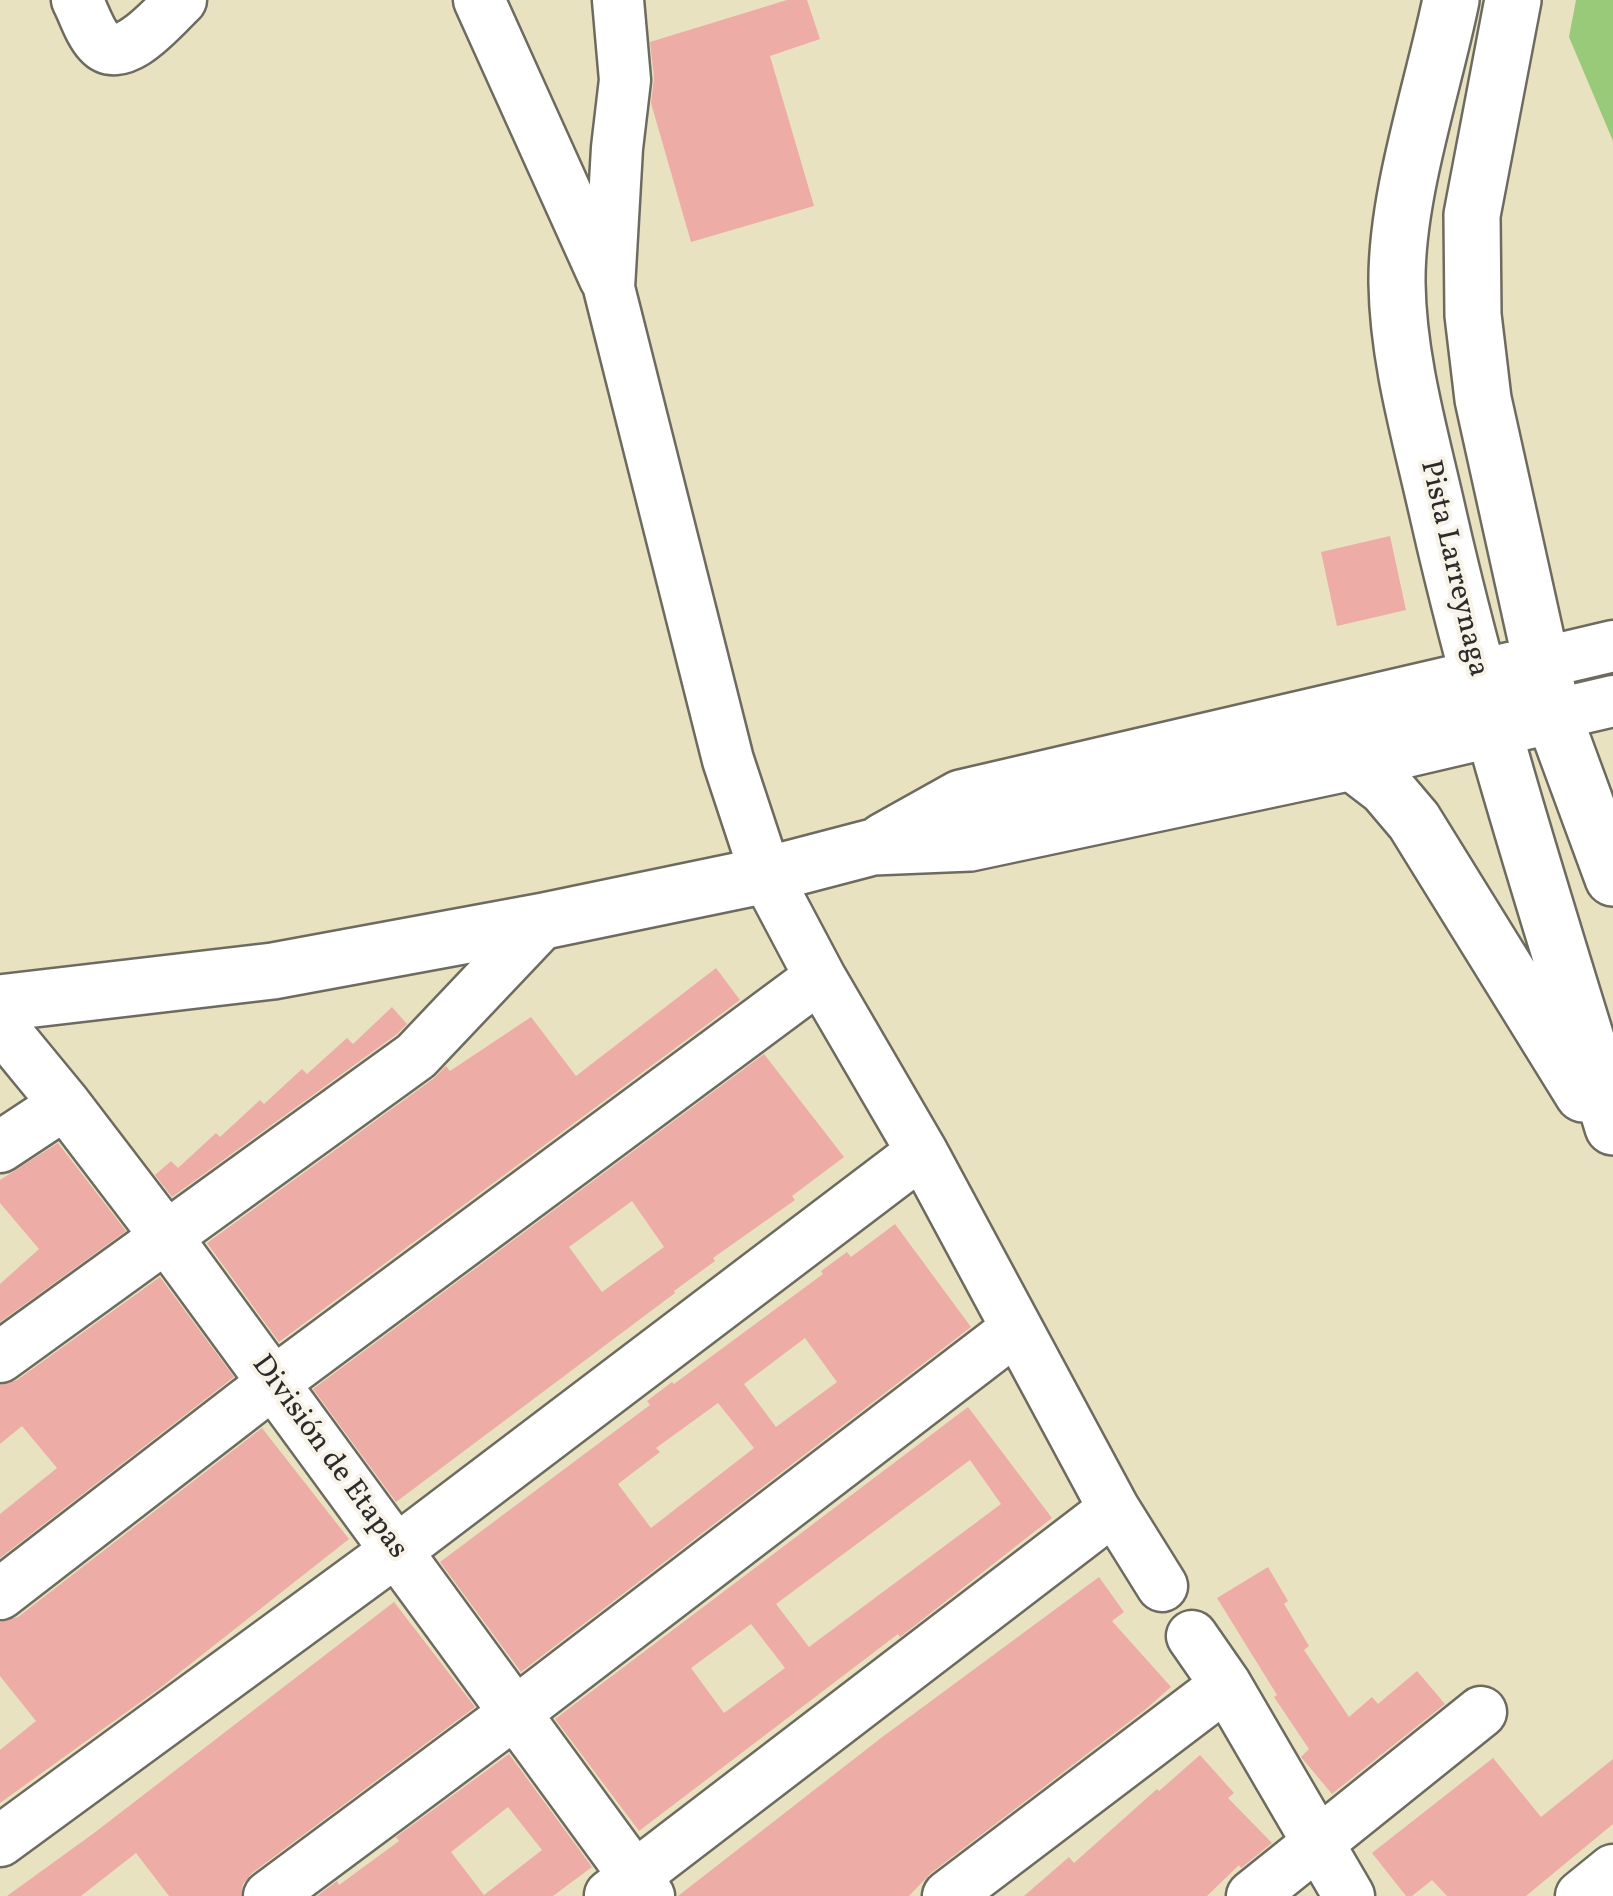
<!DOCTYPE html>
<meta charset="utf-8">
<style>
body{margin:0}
canvas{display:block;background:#e8e2c1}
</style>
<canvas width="1613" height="1896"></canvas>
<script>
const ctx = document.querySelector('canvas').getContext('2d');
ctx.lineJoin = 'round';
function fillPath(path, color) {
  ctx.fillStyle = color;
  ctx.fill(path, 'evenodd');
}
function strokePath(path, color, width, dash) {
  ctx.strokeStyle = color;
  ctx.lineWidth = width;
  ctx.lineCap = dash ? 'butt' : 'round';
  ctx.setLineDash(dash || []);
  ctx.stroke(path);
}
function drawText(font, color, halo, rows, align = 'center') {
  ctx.font = font + ' Vollkorn,serif';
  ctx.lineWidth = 8;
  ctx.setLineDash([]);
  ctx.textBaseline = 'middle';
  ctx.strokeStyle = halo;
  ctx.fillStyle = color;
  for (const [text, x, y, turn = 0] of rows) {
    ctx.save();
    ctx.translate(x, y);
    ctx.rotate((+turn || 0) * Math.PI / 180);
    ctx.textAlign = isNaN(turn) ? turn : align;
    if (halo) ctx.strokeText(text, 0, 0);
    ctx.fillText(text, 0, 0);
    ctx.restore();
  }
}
fillPath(new Path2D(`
 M1576 0H1613V141L1569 37Z`), '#99ca7a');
fillPath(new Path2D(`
 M787 0H807L820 39 770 56 814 206 691 242 651 103 654 78 650 42Z
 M1390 536 1406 610 1337 626 1321 552Z
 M716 968 740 1000 279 1342 207 1243 433 1079 446 1066 450 1071 531 1017 576 1076Z
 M392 1007 407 1024 397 1034 172 1197 155 1175 171 1161 178 1168 216 1133 220 1137 260 1100 264 1104 302 1069 307 1074 347 1038 353 1044Z
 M764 1054 844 1157 792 1196 795 1200 713 1258 715 1261 674 1291 675 1293 396 1502 313 1389ZM632 1201 664 1247 602 1292 569 1247Z
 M58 1143 126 1231 0 1322V1284L39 1249 0 1203V1180Z
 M895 1224 971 1327 521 1672 440 1562 650 1405 647 1401 672 1382 674 1384 823 1274 821 1271 847 1252 851 1257ZM805 1338 837 1382 776 1427 744 1384ZM718 1403 754 1448 651 1528 618 1484 660 1452 656 1448Z
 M160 1277 234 1377 0 1558V1514L57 1468 22 1426 0 1444V1385L17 1380Z
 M968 1407 1052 1518 900 1637 898 1634 639 1831 555 1719ZM970 1460 1001 1504 809 1647 776 1604ZM751 1624 785 1668 724 1713 691 1668Z
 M262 1428 349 1539 160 1688 0 1803V1750L36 1721 0 1676V1622L18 1617Z
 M1268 1567 1288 1601 1284 1604 1309 1646 1304 1650 1349 1717 1372 1697 1378 1704 1417 1671 1445 1704 1332 1794 1301 1757 1309 1749 1274 1697 1277 1695 1217 1598Z
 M1099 1577 1124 1612 1112 1621 1171 1687 1146 1709 931 1873 909 1896H678L881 1738Z
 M394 1602 475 1707 252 1873 243 1884 241 1896H169L136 1853 81 1896H7L94 1833Z
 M509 1754 592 1867 553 1896H317L337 1881 339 1885 399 1841 396 1837ZM508 1807 542 1850 484 1895 451 1852Z
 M1200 1755 1234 1793 1228 1798 1272 1843 1241 1868 1239 1865 1207 1896H1024L1069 1857 1074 1863 1157 1789 1159 1791Z
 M1493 1758 1541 1817 1613 1759V1824L1526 1896H1447L1432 1880 1412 1896H1406L1372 1853Z`), '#eeaca6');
const minor = new Path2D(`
 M77 0C84 13 89 31 99 42 122 68 164 16 181 0
 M479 0 605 279
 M618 0 625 80 617 148 609 288 728 760 766 875 820 977 922 1152 1114 1509 1162 1586
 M1541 663 1613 646
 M1553 715 1613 701
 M0 1025 65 1104 165 1235 649 1896
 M0 1147 65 1104
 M0 1357 416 1056 544 921
 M0 1594 273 1383 820 977
 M1192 1636 1226 1685 1349 1896
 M0 1841 396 1551 922 1152
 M610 1895 1114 1509
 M269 1896 515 1713 1016 1329
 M948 1896 1226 1685
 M1252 1896 1481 1712
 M1581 1896 1613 1870`);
const major = new Path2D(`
 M1451 0C1433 88 1396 195 1397 283 1398 361 1421 438 1438 514 1485 721 1551 923 1613 1127
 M1513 0 1472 215 1473 315 1483 399 1553 715 1613 878
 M1352 762 1386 788 1414 821 1583 1094
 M884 841 961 798 1512 670
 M0 1003 273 971 544 921 766 875 873 847 970 843 1352 762 1553 715`);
strokePath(minor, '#6d6b60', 55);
strokePath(major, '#6d6b60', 60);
strokePath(minor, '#fff', 50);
strokePath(major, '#fff', 55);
drawText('30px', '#2b2b2b', '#f7f3e8', [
 ["Pista Larreynaga",1452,569,77],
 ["División de Etapas",328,1458,54]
]);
</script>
